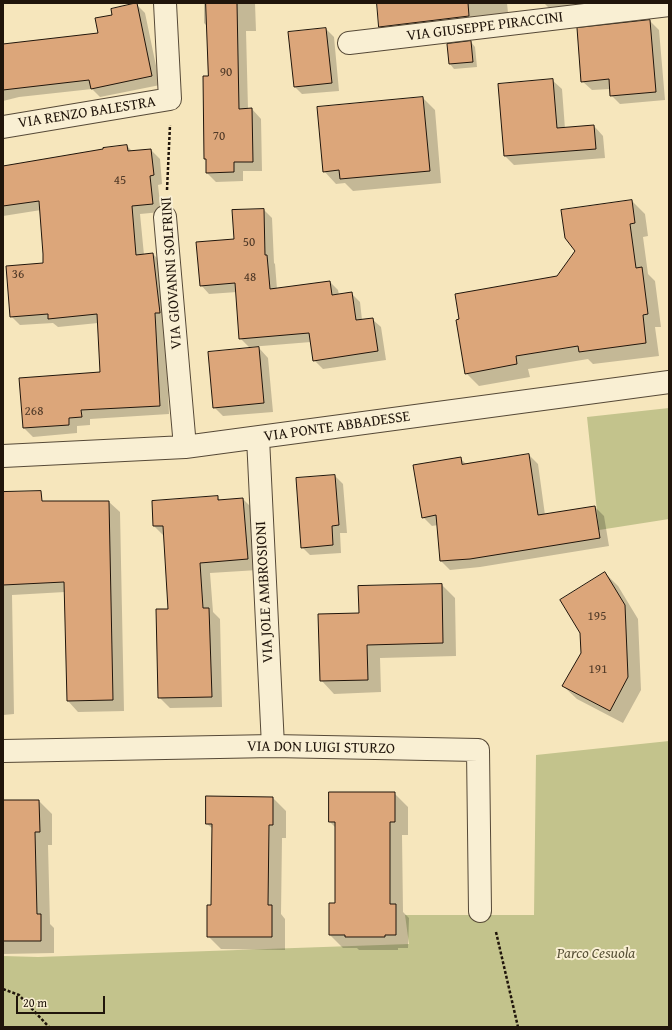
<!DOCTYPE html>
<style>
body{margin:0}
#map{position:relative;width:672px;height:1030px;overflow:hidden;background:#f6e6bc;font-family:"Gentium Book Plus",serif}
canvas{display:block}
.frame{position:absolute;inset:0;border:4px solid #20150b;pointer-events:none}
.scale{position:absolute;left:16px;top:996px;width:89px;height:18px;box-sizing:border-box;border:2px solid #20150b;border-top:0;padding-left:5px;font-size:12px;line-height:14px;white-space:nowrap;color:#20150b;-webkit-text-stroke:3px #f9efd3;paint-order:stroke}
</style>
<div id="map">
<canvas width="672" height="1030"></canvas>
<div class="frame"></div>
<div class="scale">20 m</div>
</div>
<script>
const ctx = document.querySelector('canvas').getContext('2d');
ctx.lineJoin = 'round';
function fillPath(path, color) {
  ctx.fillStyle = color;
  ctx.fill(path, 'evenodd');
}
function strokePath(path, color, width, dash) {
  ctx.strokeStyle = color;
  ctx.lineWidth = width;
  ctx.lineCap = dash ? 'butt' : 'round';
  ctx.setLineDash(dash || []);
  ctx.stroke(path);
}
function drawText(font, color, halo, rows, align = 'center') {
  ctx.font = font + ' "Gentium Book Plus",serif';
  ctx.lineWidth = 4;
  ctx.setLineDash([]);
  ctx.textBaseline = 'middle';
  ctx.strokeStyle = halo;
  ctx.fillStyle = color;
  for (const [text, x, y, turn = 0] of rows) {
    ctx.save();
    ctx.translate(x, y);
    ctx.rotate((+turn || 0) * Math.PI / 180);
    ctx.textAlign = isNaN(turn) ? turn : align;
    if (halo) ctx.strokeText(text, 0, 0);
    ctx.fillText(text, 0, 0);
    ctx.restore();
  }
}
fillPath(new Path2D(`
 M669 408V519L599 530 587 417Z
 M669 741V1027H3V956L38 957 409 944 405 915H534L536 755Z`), '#c3c38c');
fillPath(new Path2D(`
 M204 3H255L256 31H246L248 109H252L261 119 262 171H243V181L216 182 207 173V160L205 158 209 77 208 27 204 23Z
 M378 3H507L508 13 477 16 478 25 389 35 380 26Z
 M544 3H661L550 9Z
 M137 5 145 13 160 85 100 97 92 89 19 97 3 101V45L99 34 113 16Z
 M650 21 659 30 665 100 620 104 611 95 610 89 592 90 582 81Z
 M326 29 334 37 339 91 302 94 295 87Z
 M471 42 475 47 477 67 454 69 450 64 448 45Z
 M552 80 562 89 565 129 594 126 603 136 605 158 514 165 505 156Z
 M423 98 435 110 441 183 353 191 345 183 336 184 324 171Z
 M127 146 133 152 151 150 160 159 162 184 158 185 161 212 140 214 144 255 153 254 162 263 169 414 90 419V425L77 426V433L33 437 24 428 20 379 101 373 98 323 58 327 53 323 20 325 11 316 44 264 41 210 3 216V167Z
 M632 201 645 214 648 236 643 237 648 274 655 281 661 327H655L659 356 593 364 588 359 528 369 530 377 479 386 466 373 557 277Z
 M264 210 272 218 274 263 275 264 277 289 330 282 338 290 339 295 351 293 360 302 362 320 372 319 381 327 386 360 323 369 314 360 311 342 249 347 240 338 237 292 209 294 201 285 235 240Z
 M259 348 268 358 273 412 223 416 214 407Z
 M529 455 538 464 545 515 595 507 604 516 609 546 480 567 450 570 441 561 438 525 432 526 423 517 460 458 466 464Z
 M335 476 343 484 347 533H340L341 553 310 555 302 547Z
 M217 497 221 501 243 499 254 510 258 570 210 573 213 612 220 619 222 707 170 708 159 697 169 610 164 536 154 526Z
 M27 502H109L120 512 124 711 78 712 68 701 65 592 12 595 14 714 3 715V546Z
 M605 573 618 586 638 619 641 690 623 723 577 699 563 686 582 653Z
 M442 585 455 598 456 656 380 658 381 692 334 694 321 680 360 614Z
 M395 794 408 807V835H402L403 912 409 918 408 948H398V950H359L357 948H343L330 935 336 904V828L330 822Z
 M273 798 286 811V838H282L281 914 285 919V950L221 949 208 936 212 906 213 829 207 824Z
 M3 801H39L52 814V845H48L50 924 54 928V953L3 954Z`), '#0003');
const building = new Path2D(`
 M137 3 152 76 91 89 89 80 3 90V44L98 33 95 18 112 15 111 9Z
 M206 3H237L239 109 252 108 253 162H234V172L206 173V159H204L203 76H208Z
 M377 3H468L469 16 379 27Z
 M650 20 656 92 610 96 609 79 581 82 577 28Z
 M326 28 332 83 294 87 288 32Z
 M471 41 473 62 449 64 447 44Z
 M553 79 557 128 594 125 596 149 504 156 498 84Z
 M423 97 430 171 340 179 339 170 323 172 317 107Z
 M127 145 128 151 151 149 154 175 150 176 153 204 132 206 136 255 153 253 160 313H155L160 406 81 410 82 417 69 418V425L23 428 19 378 100 372 97 314 48 319V314L10 317 6 266 43 263V254L39 201 3 206V166L103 149V148Z
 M632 200 635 223 630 224 636 268 642 267 648 314 643 315 646 343 579 352 578 346 516 356 517 364 465 374 456 320 459 319 455 294 557 276 575 251 565 238 561 210Z
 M264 209 265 255H267L270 289 330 281 332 295 352 292 356 320 373 318 378 351 313 361 309 333 239 339 235 283 200 286 196 242 234 239 232 210Z
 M259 347 264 403 213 408 208 352Z
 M529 454 538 515 595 506 600 538 470 559 440 561 436 515 422 518 413 465 461 457 462 464Z
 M335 475 339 525 332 526 333 545 301 548 296 478Z
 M41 491 42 501H109L113 700 67 701 64 582 3 585V492Z
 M218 496V500L243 498 248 559 200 563 203 608H209L212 697 158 698 156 609H168L163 526H153L152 501Z
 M605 572 625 605 628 677 610 711 562 686 581 653 580 633 560 600Z
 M442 584 443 643 367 645 368 680 320 681 318 614 359 613 358 586Z
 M329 792H395V822H390V904H396V935H385V937H345V935H329V903H335V822H329Z
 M206 796 273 797V825H269L268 905H272V937H207V905H211L212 824H206Z
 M3 800H39L40 832H35L37 914H41V941H3Z`);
fillPath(building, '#dca67a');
strokePath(building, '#20150b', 1);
const minor = new Path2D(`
 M349 43 669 5
 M3 127 170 99 165 3
 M165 217 185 447
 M258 438 273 746
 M3 456 185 447 669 382
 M3 751 273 746 478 750 480 911`);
strokePath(minor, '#564937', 24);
strokePath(new Path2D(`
 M167 190 170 125
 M496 932 518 1027
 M3 989 19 995 49 1027`), '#20150b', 2.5, [3, 2]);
strokePath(minor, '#f9efd3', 22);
drawText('13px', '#4f3927', null, [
 ["90",226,73],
 ["70",219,137],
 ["45",120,181],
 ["50",249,243],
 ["36",18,275],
 ["48",250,278],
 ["268",34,412],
 ["195",597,617],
 ["191",598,670]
]);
drawText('15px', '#20150b', '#f9efd3', [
 ["VIA GIUSEPPE PIRACCINI",485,27,-7],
 ["VIA RENZO BALESTRA",87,113,-9],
 ["VIA GIOVANNI SOLFRINI",172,273,-94],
 ["VIA PONTE ABBADESSE",337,427,-8],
 ["VIA JOLE AMBROSIONI",265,592,-93],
 ["VIA DON LUIGI STURZO",321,748,1]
]);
drawText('italic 15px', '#595238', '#f9efd3', [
 ["Parco Cesuola",596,954]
]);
</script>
